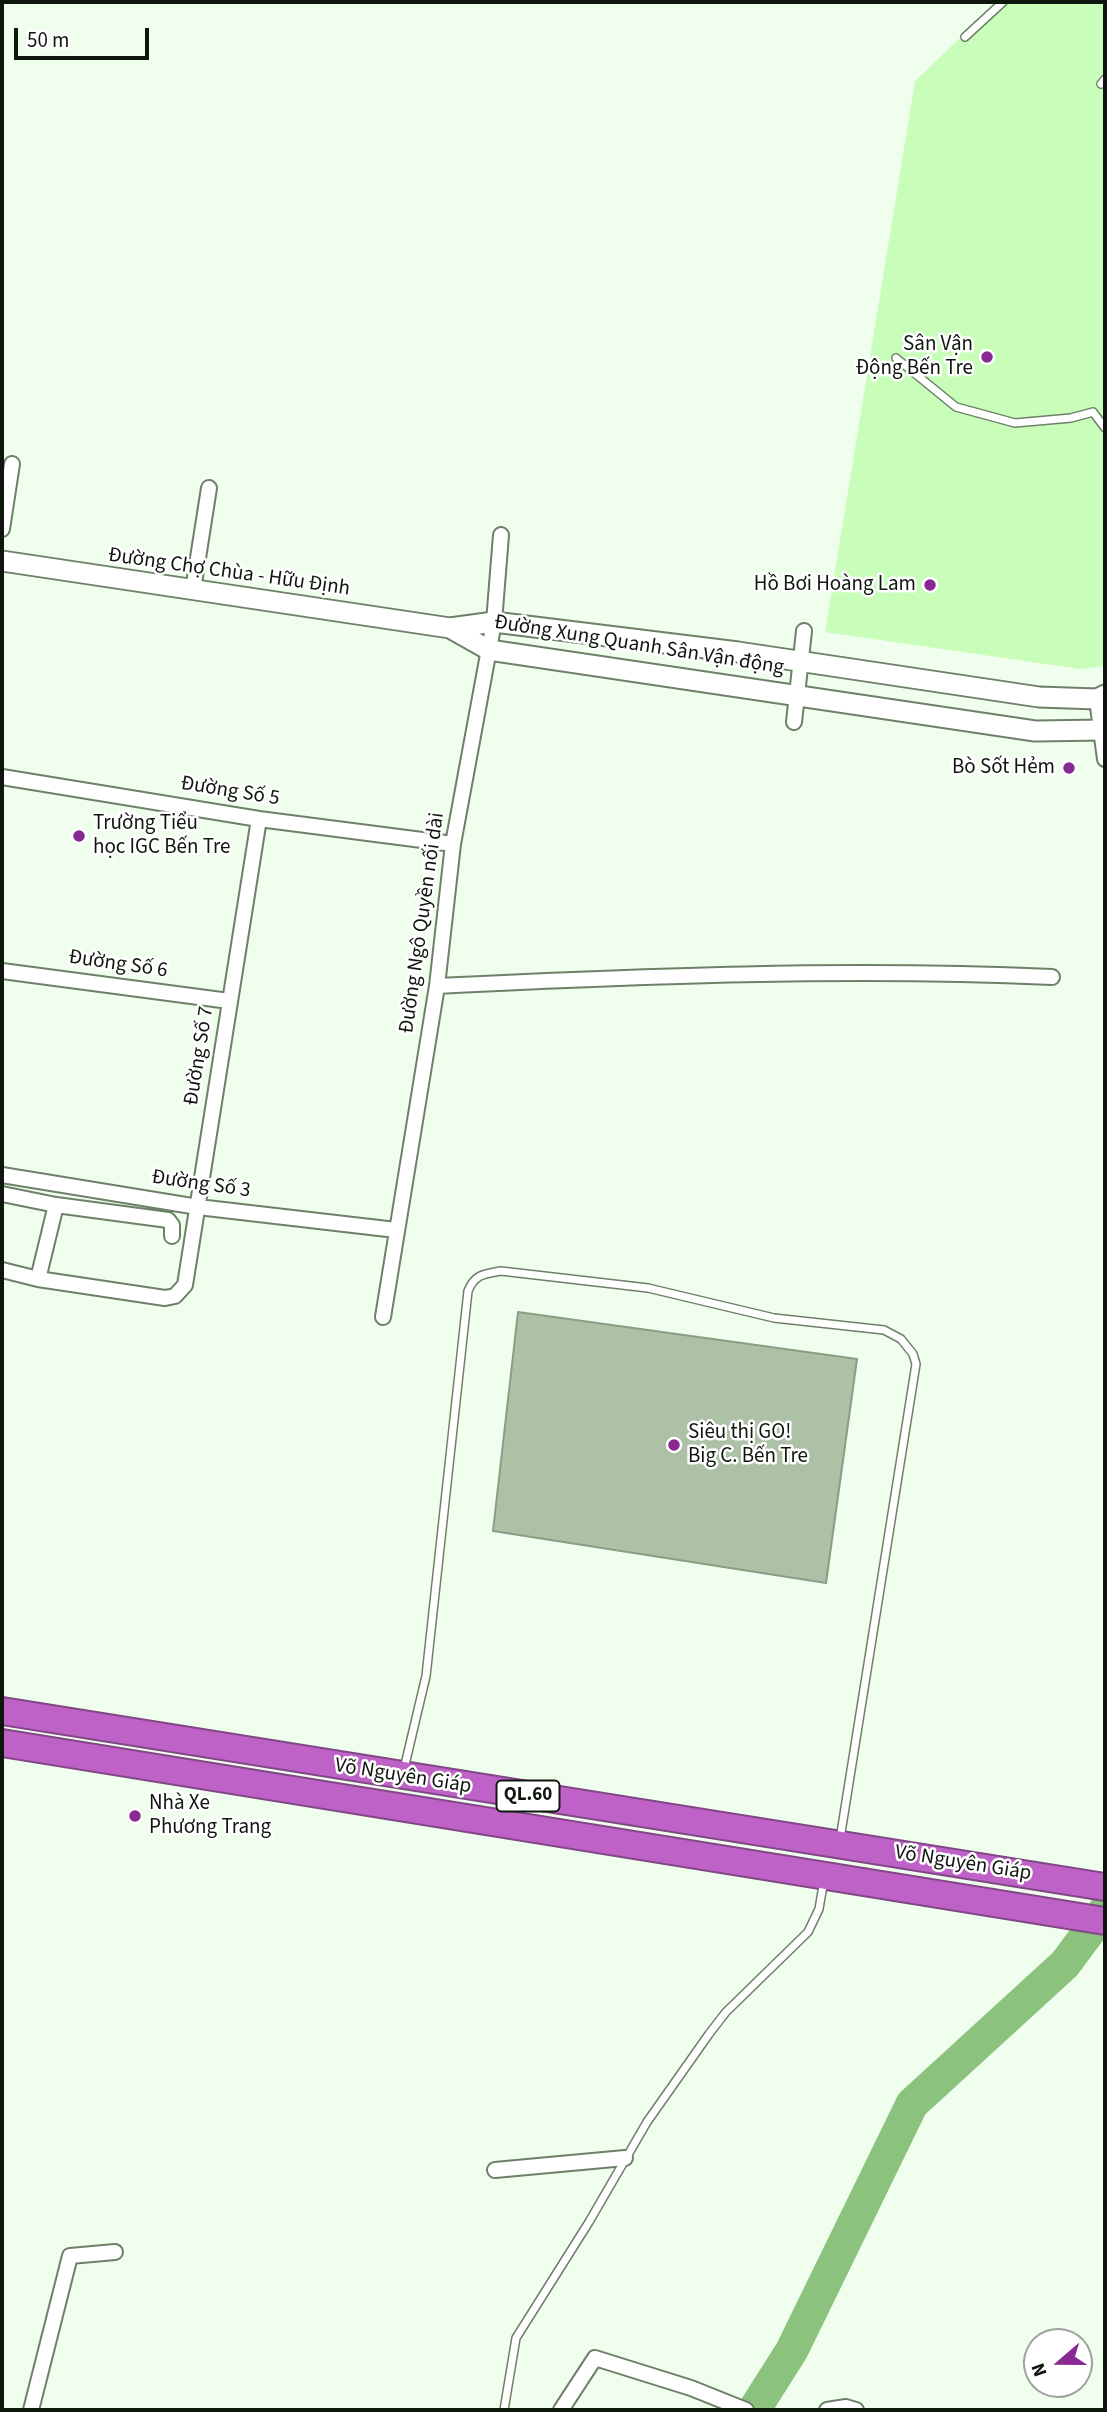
<!DOCTYPE html>
<meta charset="utf-8">
<style>
body{margin:0}
#map{position:relative;width:1107px;height:2412px;overflow:hidden;background:#f0feed;font-family:"Source Sans 3",sans-serif}
canvas{display:block}
.frame{position:absolute;inset:0;border:4px solid #0f160d;pointer-events:none}
.north{position:absolute;left:1023px;top:2328px;width:70px;height:70px;box-sizing:border-box;background:#fff;border:2px solid #9fa29e;border-radius:50%;rotate:250deg;font-size:19px;font-weight:700;line-height:28px;text-align:center;color:#0f160d}
.north::after{content:'';display:block;margin:auto;width:24px;height:32px;background:#892992;clip-path:polygon(50% 0,100% 100%,50% 72%,0 100%)}
.scale{position:absolute;left:14px;top:28px;width:135px;height:32px;box-sizing:border-box;border:4px solid #0f160d;border-top:0;padding-left:9px;font-size:21px;line-height:24px;white-space:nowrap;color:#0f160d;-webkit-text-stroke:5px #fff;paint-order:stroke}
</style>
<div id="map">
<canvas width="1107" height="2412"></canvas>
<div class="frame"></div>
<div class="north">N</div>
<div class="scale">50 m</div>
</div>
<script>
const ctx = document.querySelector('canvas').getContext('2d');
ctx.lineJoin = 'round';
function fillPath(path, color) {
  ctx.fillStyle = color;
  ctx.fill(path, 'evenodd');
}
function strokePath(path, color, width, dash) {
  ctx.strokeStyle = color;
  ctx.lineWidth = width;
  ctx.lineCap = dash ? 'butt' : 'round';
  ctx.setLineDash(dash || []);
  ctx.stroke(path);
}
function drawText(font, color, halo, rows, align = 'center') {
  ctx.font = font + ' "Source Sans 3",sans-serif';
  ctx.lineWidth = 5;
  ctx.setLineDash([]);
  ctx.textBaseline = 'middle';
  ctx.strokeStyle = halo;
  ctx.fillStyle = color;
  for (const [text, x, y, turn = 0] of rows) {
    ctx.save();
    ctx.translate(x, y);
    ctx.rotate((+turn || 0) * Math.PI / 180);
    ctx.textAlign = isNaN(turn) ? turn : align;
    if (halo) ctx.strokeText(text, 0, 0);
    ctx.fillText(text, 0, 0);
    ctx.restore();
  }
}
fillPath(new Path2D(`
 M998 2H1105V666L1080 669 825 632 915 81Z`), '#c8feba');
strokePath(new Path2D(`
 M754 2410 792 2350 912 2104 1065 1964 1105 1910`), '#8bc27d', 33);
const building = new Path2D(`
 M518 1312 857 1359 826 1583 493 1531Z`);
fillPath(building, '#acc1a6');
strokePath(building, '#899e84', 2);
const lane = new Path2D(`
 M965 37 1003 2
 M1101 84 1105 79
 M896 358 956 407 1015 423 1071 418 1093 412 1105 428
 M404 1769 426 1676 468 1291C475 1274 484 1274 501 1271L648 1288 774 1318 884 1330 901 1339 913 1354 916 1364 840 1839
 M504 2410 516 2338 589 2222 647 2122 709 2034 726 2012 808 1932 819 1909 824 1880`);
const street = new Path2D(`
 M2 529 12 464
 M193 590 209 488
 M1097 699 1105 759
 M794 722 804 631
 M2 777 259 819 453 844
 M2 971 229 1001
 M437 986C640 976 849 968 1052 977
 M2 1175 198 1207 396 1230
 M2 1194 56 1205 38 1279
 M56 1205 168 1220 172 1225V1236
 M2 1270 38 1279 165 1298 175 1296 185 1285 259 819
 M383 1317 437 986 453 844 494 622 501 535
 M495 2170 625 2158
 M31 2410 70 2256 115 2252
 M561 2410 595 2358 691 2388 746 2410
 M827 2410 846 2407 856 2410`);
const secondary = new Path2D(`
 M2 561 450 628 494 622 738 652 1039 697 1097 699 1105 695
 M450 628 489 650 1035 731 1105 730`);
const highway = new Path2D(`
 M2 1711 1105 1887
 M2 1743 1105 1921`);
strokePath(lane, '#6d8168', 10);
strokePath(street, '#6d8168', 18);
strokePath(secondary, '#6d8168', 23);
strokePath(highway, '#814786', 30);
strokePath(lane, '#fff', 7);
strokePath(street, '#fff', 14);
strokePath(secondary, '#fff', 19);
strokePath(highway, '#bf62c7', 26);
for (const [x, y, r, color] of [
 [987,357,7,"#892992"],
 [930,585,7,"#892992"],
 [1069,768,7,"#892992"],
 [79,836,7,"#892992"],
 [674,1445,7,"#892992"],
 [135,1816,7,"#892992"]
]) {
  const dot = new Path2D();
  dot.arc(x, y, r, 0, 2 * Math.PI);
  ctx.fillStyle = color;
  ctx.fill(dot);
  strokePath(dot, '#fff', 2.5);
}
for (const [x, y, w] of [
 [528,1796,63]
]) {
  const box = new Path2D();
  box.roundRect(x - w / 2, y - 15.5, w, 31, 5);
  ctx.fillStyle = '#fff';
  ctx.fill(box);
  strokePath(box, '#0f160d', 2);
}
drawText('bold 19px', '#0f160d', null, [
 ["QL.60",528,1796]
]);
drawText('21px', '#0f160d', '#fff', [
 ["Sân Vận",973,345],
 ["Động Bến Tre",973,369],
 ["Hồ Bơi Hoàng Lam",916,585],
 ["Bò Sốt Hẻm",1055,768],
 ["Trường Tiểu",93,824,"left"],
 ["học IGC Bến Tre",93,848,"left"],
 ["Siêu thị GO!",688,1433,"left"],
 ["Big C. Bến Tre",688,1457,"left"],
 ["Nhà Xe",149,1804,"left"],
 ["Phương Trang",149,1828,"left"]
], 'right');
drawText('21px', '#0f160d', '#fff', [
 ["Đường Chợ Chùa - Hữu Định",229,573,8],
 ["Đường Xung Quanh Sân Vận động",639,646,9],
 ["Đường Số 5",230,792,9],
 ["Đường Ngô Quyền nối dài",423,923,-82],
 ["Đường Số 6",118,965,8],
 ["Đường Số 7",200,1056,-81],
 ["Đường Số 3",201,1185,8],
 ["Võ Nguyên Giáp",403,1777,9],
 ["Võ Nguyên Giáp",963,1864,9]
]);
</script>
